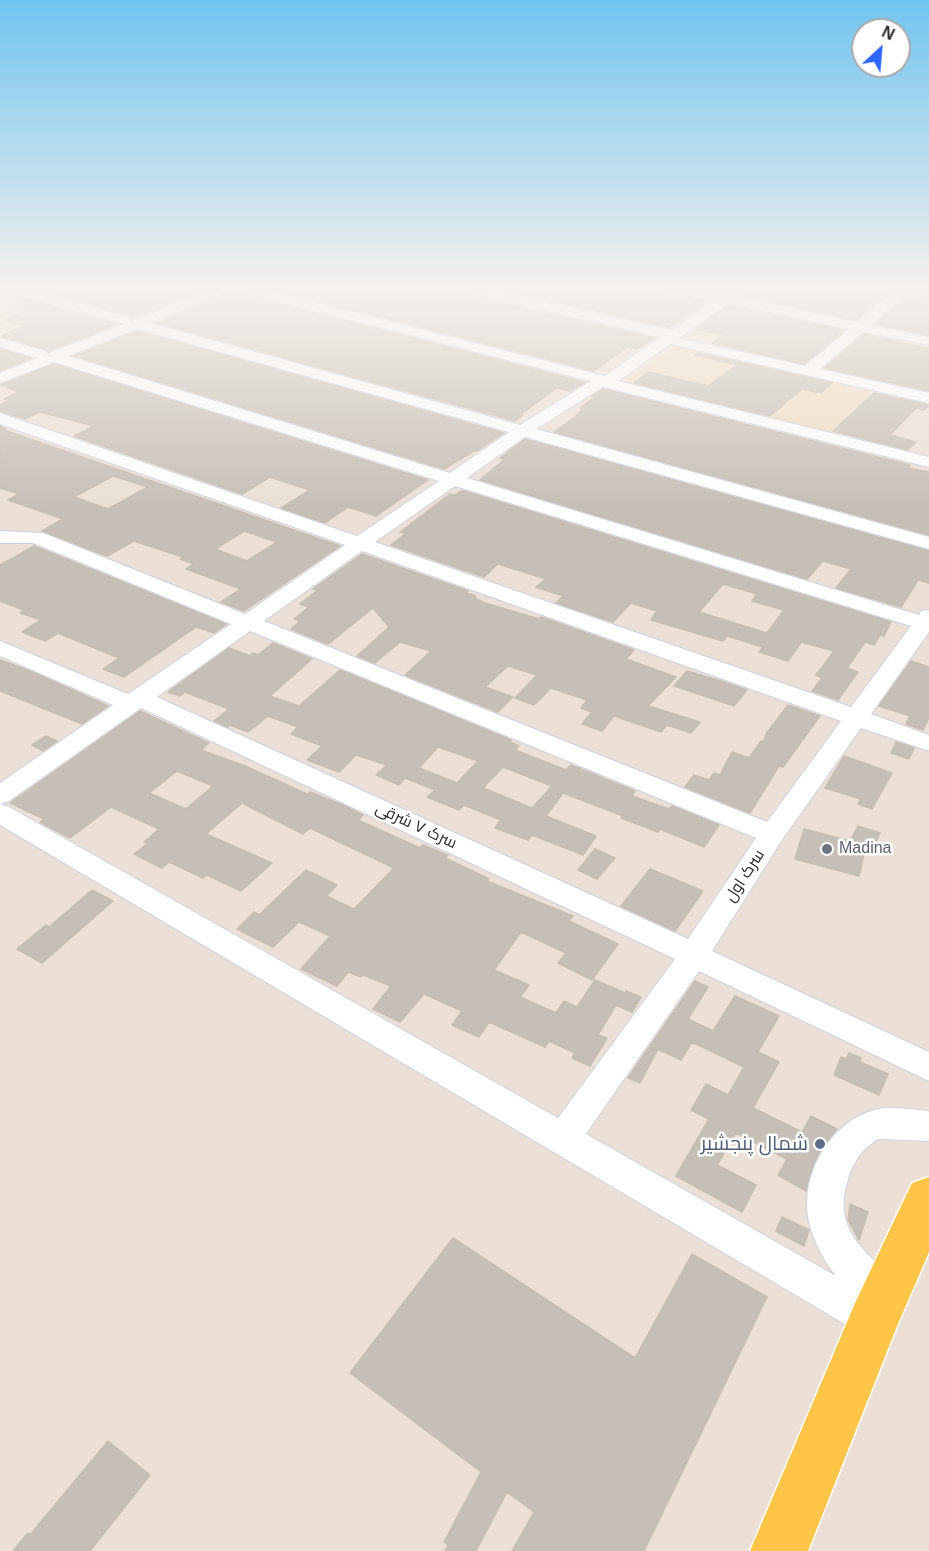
<!DOCTYPE html>
<meta charset="utf-8">
<style>
body{margin:0}
#map{position:relative;width:929px;height:1551px;overflow:hidden;background:#ece0d6;font-family:Helvetica,sans-serif}
canvas{display:block}
.north{position:absolute;left:851px;top:18px;width:60px;height:60px;box-sizing:border-box;background:#fff;border:2px solid #a9a9a9;border-radius:50%;rotate:26deg;font-size:16px;font-weight:700;line-height:24px;text-align:center;color:#272727}
.north::after{content:'';display:block;margin:auto;width:21px;height:27px;background:#2f66ff;clip-path:polygon(50% 0,100% 100%,50% 72%,0 100%)}
</style>
<div id="map">
<canvas width="929" height="1551"></canvas>
<div class="north">N</div>
</div>
<script>
const ctx = document.querySelector('canvas').getContext('2d');
ctx.lineJoin = 'round';
function fillPath(path, color) {
  ctx.fillStyle = color;
  ctx.fill(path, 'evenodd');
}
function strokePath(path, color, width, dash) {
  ctx.strokeStyle = color;
  ctx.lineWidth = width;
  ctx.lineCap = dash ? 'butt' : 'round';
  ctx.setLineDash(dash || []);
  ctx.stroke(path);
}
function drawText(font, color, halo, rows, align = 'center') {
  ctx.font = font + ' Helvetica,Cairo,sans-serif';
  ctx.lineWidth = 5;
  ctx.setLineDash([]);
  ctx.textBaseline = 'middle';
  ctx.strokeStyle = halo;
  ctx.fillStyle = color;
  for (const [text, x, y, turn = 0] of rows) {
    ctx.save();
    ctx.translate(x, y);
    ctx.rotate((+turn || 0) * Math.PI / 180);
    ctx.textAlign = isNaN(turn) ? turn : align;
    if (halo) ctx.strokeText(text, 0, 0);
    ctx.fillText(text, 0, 0);
    ctx.restore();
  }
}
fillPath(new Path2D(`
 M679 344 874 389 828 433 623 382Z`), '#f0ddc2');
const building = new Path2D(`
 M39 290H204L131 319 129 315Z
 M231 290H240L243 295 585 382 570 391 557 388 520 415H523L515 421 157 323Z
 M274 290H464L472 296 654 338 637 349 627 347 594 371Z
 M502 290H655L708 302 669 327Z
 M747 290H891L856 320 741 296Z
 M909 294 929 299V335L876 324Z
 M17 297 117 324 48 351 1 336 25 325 3 320 25 311 11 306 20 303 9 300Z
 M729 305 844 330 804 364 712 343 724 335 695 329Z
 M137 331 504 433 477 451H474L444 469 75 356Z
 M864 334 929 349V391L825 368Z
 M0 349 31 358 0 371Z
 M698 353 832 383 821 393 802 389 770 416 634 383 649 372 708 386 737 365 695 355Z
 M54 364 428 480 376 516 348 507 325 523 281 508 310 490 270 477 242 494 74 436 94 426 40 412 25 419 0 411V405L10 400 4 399 19 392 1 385Z
 M603 389 910 465 908 468 929 472V535L554 432 575 417 583 409 580 408 595 397 592 396Z
 M874 393 929 405 924 410 916 408 890 435 916 442 908 450 833 431Z
 M0 426 6 429 4 430 340 546 244 611 221 602 241 589 186 569 194 564 180 559 183 557 134 541 107 556 42 531 63 519 8 500 19 494 0 488ZM113 476 148 487 108 509 74 497ZM244 531 277 542 247 561 215 549Z
 M525 439 929 551V583L918 580 901 607 836 588 851 569 823 561 807 579 480 480 505 459 500 458Z
 M461 491H464L891 622 884 636 880 635 874 645 865 642 847 668 858 672 838 700 833 698 812 691 822 678 816 675 834 651 801 642 788 661 759 652 763 647 727 636 723 641 651 620 657 611 631 603 613 622 556 603 563 596 536 587 546 579 498 564 484 577 391 545 406 533 400 532 450 494 455 495ZM723 584 757 594 752 601 784 610 767 633 699 612Z
 M34 546 226 624 214 633 196 627 124 677 103 669 119 658 58 633 45 641 22 632 41 620 20 613 24 610 0 601V565Z
 M362 554 468 591 466 593 476 596 474 598 485 603 539 619 541 617 634 650 626 659 676 677 648 706 700 722 691 733 667 725 661 732 614 716 602 731 582 724 592 712 581 708 587 700 551 688 534 705 515 698 537 675 508 666 485 687 513 697 498 712 405 675 431 651 400 642 375 663 357 656 389 627 373 608 328 644 291 629 300 621 294 619 309 607 300 604 318 590 313 589Z
 M273 643 312 659 270 696 299 706 340 670 511 740 510 742 519 746 515 750 566 770 571 765 581 769 578 775 583 770 635 791 632 796 669 809 672 806 719 825 704 847 660 829 658 832 621 818 623 816 563 793 546 816 596 836 583 855 532 835 528 840 495 828 501 820 464 805 459 810 427 797 435 790 405 778 399 785 376 775 387 765 356 755 339 772 307 760 322 746 291 734 298 727 268 716 248 732 230 725 228 727 214 721 229 709 185 692 180 696 168 692 229 648 250 656 253 653 258 655ZM438 747 478 761 457 783 419 768ZM503 767 552 786 532 808 483 788Z
 M0 660 30 671 108 706 82 724 0 691Z
 M911 661 929 667V718L923 730 906 724 910 716 879 706Z
 M687 671 721 681 747 690 734 706 674 686Z
 M788 705 820 716 783 767 779 766 750 813 685 787 694 775 709 780 714 773 720 775 732 752 749 758 761 741H764L766 734Z
 M140 711 209 743 201 750 245 766 307 794 310 792 340 804 363 815 358 820 420 848 423 845 445 854 448 855 445 858 489 879 487 881 573 916 569 921 618 944 592 980 558 963 566 953 521 932 494 970 529 985 520 997 556 1013 564 1001 577 1007 595 980 625 993 626 991 641 997 632 1012 616 1005 598 1035 607 1038 590 1066 572 1058 575 1053 549 1041 545 1047 489 1022 479 1037 452 1025 462 1011 424 994 400 1022 373 1009 391 986 363 975 361 977 348 972 337 986 301 969 330 936 299 922 273 947 237 929 254 912 259 915 306 870 337 885 326 896 354 909 394 868 310 828 303 834 242 803 206 834 272 863 241 891 207 875 203 878 169 862 162 868 134 854 148 843 144 842 159 829 111 807 70 838 40 822 44 819 10 803ZM177 771 213 786 186 809 149 793Z
 M46 736 57 741 43 751 32 745Z
 M896 742 914 748 909 759 891 753Z
 M844 756 892 773 872 809 858 804 861 799 825 788Z
 M858 826 880 833 874 847 866 844 859 876 795 859 804 829 850 841Z
 M595 849 615 858 597 879 578 870Z
 M650 869 703 891 675 931 621 906Z
 M92 890 113 901 42 963 17 949 46 925 49 927Z
 M695 981 708 987 688 1019 713 1031 735 996 779 1016 758 1052 779 1062 753 1108 802 1132 811 1116 837 1129 823 1146 815 1161 806 1191 778 1175 787 1159 736 1133 717 1165 756 1185 742 1212 676 1176 709 1119 691 1110 706 1084 728 1095 744 1067 692 1042 681 1060 658 1049 640 1083 628 1078Z
 M849 1053 861 1058 860 1062 888 1074 879 1095 834 1075 841 1057 846 1059Z
 M850 1204 868 1212 859 1240 848 1220Z
 M782 1217 809 1230 804 1246 776 1231Z
 M453 1238 635 1358 692 1254 767 1297 644 1551H512L534 1512 507 1492 476 1551H445L448 1545 444 1542 481 1472 350 1373Z
 M108 1441 150 1475 90 1551H13L28 1533 30 1535Z`);
fillPath(building, '#c5bfb6');
strokePath(building, '#c6bdb0', 1.5);
const minor = new Path2D(`
 M8 290H30L128 317 129 322 210 290H229L150 323 520 425 591 381 244 293 242 290H265L605 376 660 337 473 294 466 290H491L671 330 714 301 677 293 675 290H701L723 294 729 290H745L736 297 857 322 895 290H929V297L908 292 871 325 929 337V345L863 332 820 369 929 393V403L670 344 618 381 929 457V467L603 387 536 429 929 537V549L525 437 467 478 919 615 921 611 929 610V632L871 714 929 735V751L861 728 782 840 712 951 929 1052V1081L699 971 586 1134 836 1276C821 1257 809 1233 807 1209 805 1167 833 1121 874 1110 891 1105 912 1110 929 1111V1141L878 1139C861 1150 852 1163 847 1183 830 1243 884 1255 902 1299L897 1312 892 1314 894 1319 888 1333 874 1338 860 1333 0 825V804L9 807 558 1118 675 959 141 708 9 801 0 804V783L113 705 0 656V641L128 694 231 624 33 543H0V531L43 533 245 614 345 545 0 424V413L357 536 439 481 54 362 0 383V373L38 358 0 347V338L45 351 47 354 124 324 10 293ZM728 303 849 329 805 366 679 338ZM137 329 509 432 450 473 68 356ZM455 486 911 626 851 707 375 542ZM362 551 841 721 767 822 264 621ZM250 631 756 838 688 939 157 697Z`);
const major = new Path2D(`
 M929 1177V1252L897 1326 808 1551H750L856 1301 912 1183Z`);
strokePath(minor, '#cbd1e2', 2);
strokePath(major, '#fff', 3);
fillPath(minor, '#fff');
fillPath(major, '#ffc548');
const sky = ctx.createLinearGradient(0, 0, 0, 507);
sky.addColorStop(0, '#70c4f0');
sky.addColorStop(0.57, '#f6f1ed');
sky.addColorStop(1, '#f6f1ed00');
ctx.fillStyle = sky;
ctx.fillRect(0, 0, 929, 507);
for (const [x, y, r, color] of [
 [827,849,6,"#6b7280"],
 [820,1144,6,"#5c6f8a"]
]) {
  const dot = new Path2D();
  dot.arc(x, y, r, 0, 2 * Math.PI);
  ctx.fillStyle = color;
  ctx.fill(dot);
  strokePath(dot, '#fff', 2);
}
drawText('16px', '#272727', '#fff', [
 ["سرک ۷ شرقی",416,826,25],
 ["سرک‌ اول",745,876,-57]
]);
drawText('16px', '#5b616d', '#fff', [
 ["Madina",839,849]
], 'left');
drawText('20px', '#4e5e75', '#fff', [
 ["شمال پنجشیر",808,1144]
], 'right');
</script>
